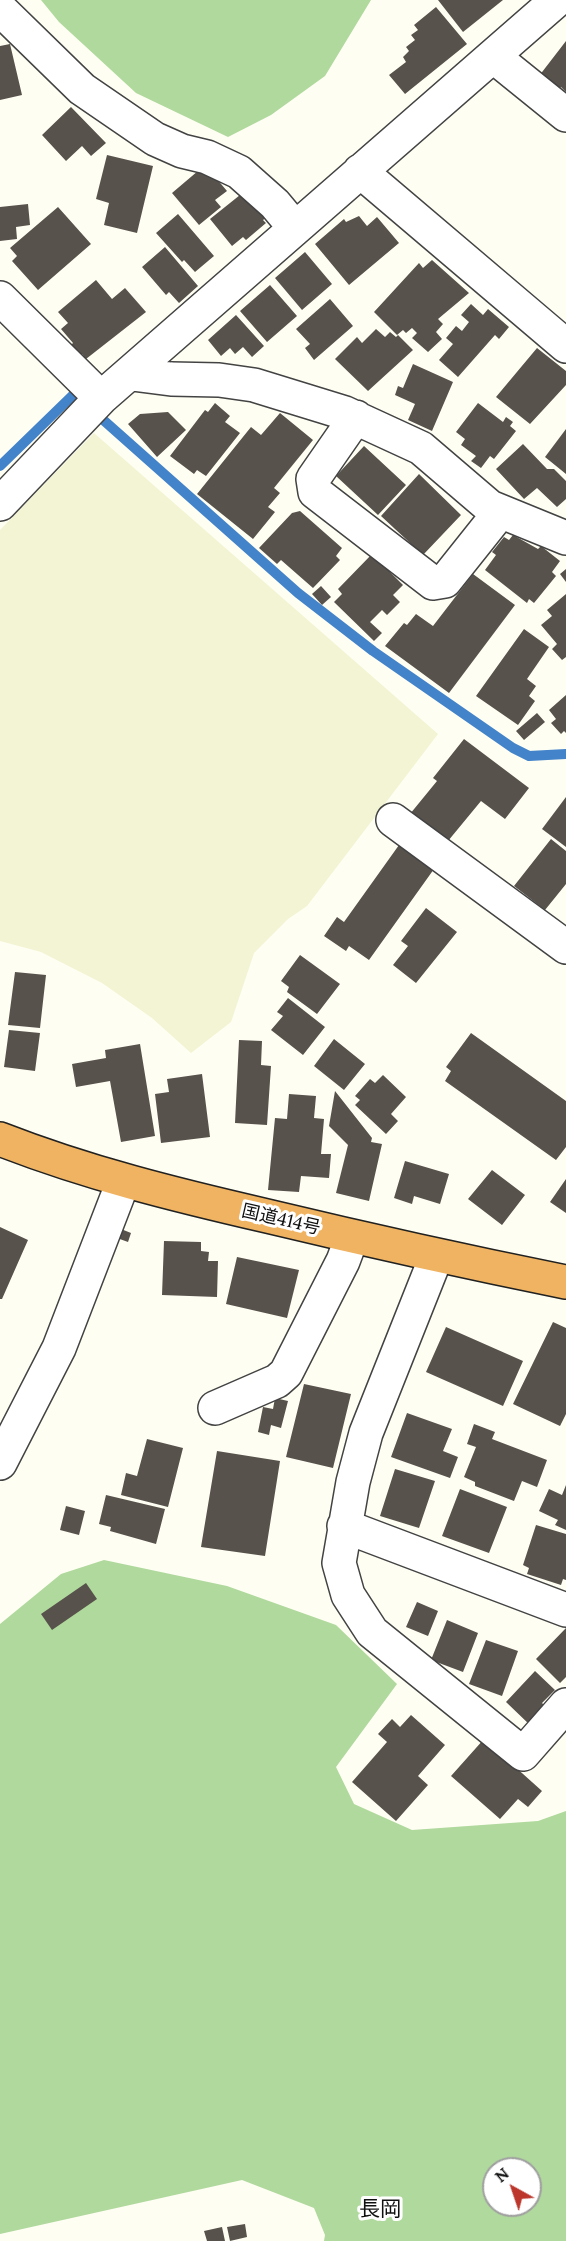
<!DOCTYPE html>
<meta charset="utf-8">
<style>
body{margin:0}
#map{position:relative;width:566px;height:2241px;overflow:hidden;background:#fefef3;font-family:Lora,serif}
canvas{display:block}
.north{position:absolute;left:482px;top:2157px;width:60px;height:60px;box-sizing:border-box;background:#fff;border:2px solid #9f9f9f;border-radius:50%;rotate:320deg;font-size:16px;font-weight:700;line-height:24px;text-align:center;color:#101010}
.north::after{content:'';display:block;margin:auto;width:21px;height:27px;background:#bc362c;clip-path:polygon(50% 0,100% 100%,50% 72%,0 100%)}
</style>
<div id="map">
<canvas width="566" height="2241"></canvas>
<div class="north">N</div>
</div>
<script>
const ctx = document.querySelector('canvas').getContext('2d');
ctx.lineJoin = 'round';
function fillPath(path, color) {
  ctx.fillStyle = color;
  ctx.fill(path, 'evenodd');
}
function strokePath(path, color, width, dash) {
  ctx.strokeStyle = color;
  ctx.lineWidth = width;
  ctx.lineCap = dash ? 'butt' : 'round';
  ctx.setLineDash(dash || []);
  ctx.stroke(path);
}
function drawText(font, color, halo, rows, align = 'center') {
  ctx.font = font + ' Lora,"Noto Sans JP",serif';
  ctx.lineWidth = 6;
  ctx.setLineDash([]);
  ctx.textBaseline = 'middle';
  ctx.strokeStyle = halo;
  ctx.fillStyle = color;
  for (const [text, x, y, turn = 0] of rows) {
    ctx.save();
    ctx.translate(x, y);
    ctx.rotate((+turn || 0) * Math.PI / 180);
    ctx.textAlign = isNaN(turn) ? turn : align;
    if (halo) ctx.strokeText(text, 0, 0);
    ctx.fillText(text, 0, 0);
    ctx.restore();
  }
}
fillPath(new Path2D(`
 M94 433 438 734 307 906 288 919 254 953 231 1022 191 1053 152 1018 102 983 41 952 0 941V530Z`), '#f3f4d3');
fillPath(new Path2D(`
 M41 0H371L325 76 271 115 228 137 136 93 59 22Z
 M104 1560 227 1586 336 1625 397 1684 336 1767 354 1804 412 1830 538 1821 566 1811V2241H324L325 2235 314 2208 242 2180 0 2234V1624L61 1574ZM494 2169H530V2205H494Z`), '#b0d99d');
strokePath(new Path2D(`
 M0 466 74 394 298 593 373 651 513 748 529 756 566 754`), '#4383c9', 10);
fillPath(new Path2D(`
 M438 0H503L463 32Z
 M436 7 467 44 405 94 389 75 406 62 403 57 409 51 406 47 415 40 411 35 418 30 414 25Z
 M566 41V92L561 87 558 91 539 76Z
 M10 44 22 95 0 100V46Z
 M71 107 106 143 91 156 82 146 66 161 42 135Z
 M107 155 153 166 137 233 104 225 109 203 96 199Z
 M205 165 227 191 215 200 221 207 199 225 172 193Z
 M245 191 267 217 263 220 266 223 246 240 243 237 232 246 210 219Z
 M28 204 30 225 16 227 17 239 0 241V207Z
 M58 207 91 244 38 290 12 261 17 256 10 248Z
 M178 214 214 256 195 272 184 260 182 262 156 233Z
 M359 216 367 226 377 217 399 243 349 285 315 244 344 219 346 222Z
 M165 247 198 286 179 303 169 292 166 295 142 267Z
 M305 252 332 284 302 310 275 278Z
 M432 260 469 293 438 319 443 324 436 332 442 339 428 352 412 338 417 333 412 328 406 333 403 330 397 335 374 312 419 263 423 268Z
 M96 280 112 299 125 288 146 312 86 359 82 354 78 357 70 346 73 343 61 329 68 323 58 312Z
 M270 285 297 316 267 342 240 311Z
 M330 299 353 326 314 360 305 348 310 344 296 329Z
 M471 304 483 315 488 309 509 327 499 339 495 335 458 377 439 360 453 344 446 338 456 326 462 331 469 322 461 315Z
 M236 315 264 346 252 357 243 347 235 354 230 348 221 356 208 340Z
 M376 329 385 337 390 332 396 337 398 335 413 350 368 391 335 359 357 337 362 343Z
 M537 348 566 371V385L530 424 496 397Z
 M413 364 453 382 432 431 408 420 415 404 395 395 398 386 403 388Z
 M215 403 230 416 225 422 240 433 206 476 197 470 194 474 170 456 205 410 208 412Z
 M478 403 503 422 506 417 513 422 510 426 516 431 494 459 490 456 481 468 471 461 476 456 461 445 465 439 456 432Z
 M168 412 186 430 157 457 128 424 140 414Z
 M280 413 313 440 274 488 280 493 268 507 275 512 253 539 197 494 251 427 261 435Z
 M566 429V474L545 457Z
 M523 444 547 469H554L566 481V499L557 507 537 488 524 499 496 469Z
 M364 446 406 485 378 515 336 476Z
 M419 474 461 515 423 555 381 516Z
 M300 511 342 548 336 556 340 560 313 588 281 560 277 564 259 548 292 513Z
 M513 535 538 549 541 546 560 561 552 572 556 576 534 603 529 599 527 603 485 570 496 555 492 552 504 537 509 540Z
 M372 554 403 585 393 595 400 602 387 615 382 610 370 622 382 633 374 641 334 602 342 594 338 589Z
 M566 569V582L560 574Z
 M473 574 515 605 449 693 385 646 404 623 407 625 416 614 433 626Z
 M321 586 331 597 322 605 312 594Z
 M566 594V657L562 660 552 649 557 644 541 625 552 616 547 610Z
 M524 629 549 647 527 679 536 686 529 696 535 701 518 725 476 696Z
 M566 695V733L564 731 561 734 551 723 556 719 549 710Z
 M537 713 545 722 524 740 516 731Z
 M464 739 529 788 505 819 481 801 448 841 410 814 437 781 433 778Z
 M566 797V847L542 829Z
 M551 839 566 851V884L545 910 514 886Z
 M399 845 434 869 369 960 349 946 346 951 324 936 337 917 344 922Z
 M426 908 457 932 416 983 393 965 408 946 401 941Z
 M300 955 340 984 317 1014 287 992 289 987 281 981Z
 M15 972 46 975 40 1028 8 1025Z
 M288 998 325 1027 303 1055 271 1030 283 1016 277 1012Z
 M9 1030 40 1033 35 1071 4 1067Z
 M471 1033 566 1101V1147L556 1160 445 1081 451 1071 446 1067Z
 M334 1039 365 1064 344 1090 314 1066Z
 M239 1040 262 1041 261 1065 271 1066 267 1125 235 1123Z
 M140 1044 155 1136 121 1142 110 1081 76 1087 72 1064 106 1058 105 1050Z
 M202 1074 210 1137 161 1143 155 1094 169 1092 167 1079Z
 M383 1075 406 1097 391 1114 398 1121 386 1134 355 1105 360 1100 355 1096 370 1079 375 1083Z
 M335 1091 372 1138 371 1142 382 1144 369 1201 336 1193 348 1145 329 1126Z
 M289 1094 316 1096 314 1118 324 1119 321 1154H331L329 1178 301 1176 299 1192 268 1190 275 1118 287 1119Z
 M405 1161 449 1174 440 1204 414 1196 412 1204 394 1198Z
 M492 1170 525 1195 502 1225 468 1199Z
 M566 1179V1213L550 1202Z
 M0 1227 28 1240 2 1299H0Z
 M121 1229 131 1233 128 1242 117 1238Z
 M164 1241 201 1242V1251L209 1252 208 1261H218L217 1297 162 1295Z
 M237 1257 299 1270 287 1318 226 1304Z
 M553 1322 566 1328V1414L560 1426 513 1404Z
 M446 1327 523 1361 503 1406 426 1372Z
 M304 1384 351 1394 333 1468 286 1457Z
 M275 1398 288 1401 281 1428 271 1425 269 1435 258 1432 263 1407 273 1409Z
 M407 1413 452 1429 443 1451 458 1457 450 1478 391 1457Z
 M474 1424 495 1432 492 1439 547 1460 537 1487 522 1481 514 1501 475 1486V1482L464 1477 476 1447 467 1444Z
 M147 1439 183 1448 168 1507 121 1495 126 1473 137 1476Z
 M217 1451 280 1461 265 1556 201 1547Z
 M395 1469 435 1481 419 1528 380 1516Z
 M566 1485V1530L555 1525 558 1520 539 1511 549 1489 562 1495Z
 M460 1489 507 1507 489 1553 442 1536Z
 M106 1495 165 1509 156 1544 110 1531 111 1527 99 1524Z
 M66 1506 85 1511 79 1535 60 1530Z
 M536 1525 566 1534V1580L563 1579 561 1585 527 1574 529 1568 523 1565Z
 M86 1583 97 1599 52 1630 41 1614Z
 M417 1602 438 1611 428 1636 406 1627Z
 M447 1620 478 1633 463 1672 431 1660Z
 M566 1628V1677L560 1683 536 1659Z
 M486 1640 518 1651 502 1696 469 1684Z
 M535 1671 555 1690 542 1703 548 1709 531 1726 506 1702Z
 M411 1715 445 1745 418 1776 428 1785 396 1821 352 1782 387 1742 378 1734 392 1719 400 1727Z
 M484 1739 542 1791 528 1807 518 1799 500 1819 451 1776Z
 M245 2224 247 2237 230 2241 227 2227Z
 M222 2227 225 2241H207L204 2231Z`), '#58524c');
const minor = new Path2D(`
 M0 9 82 89 155 139 182 151 207 157 239 172 275 204 295 228
 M493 56 566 115
 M360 171 566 346
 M0 298 101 398
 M132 374 171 379 219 380 254 385 345 413 421 448 490 507 566 538
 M356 417 313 479 315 492 433 583 445 581 500 512
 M0 504 101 398 557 0
 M393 820 566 947
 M436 1257 366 1433 353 1482 339 1563 348 1595 372 1632 523 1754 566 1705
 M215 1408 277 1381 286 1373 343 1261 352 1237
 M0 1463 59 1348 123 1182
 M344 1526 566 1610`);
const highway = new Path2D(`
 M0 1139C87 1173 176 1195 267 1216 367 1240 466 1262 566 1282`);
strokePath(minor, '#434343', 36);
strokePath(highway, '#212121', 36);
strokePath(minor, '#fff', 33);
strokePath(highway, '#efb361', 33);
drawText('18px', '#101010', '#fff', [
 ["国道414号",281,1220,13]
]);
drawText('21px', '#101010', '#fff', [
 ["長岡",380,2210]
]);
</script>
